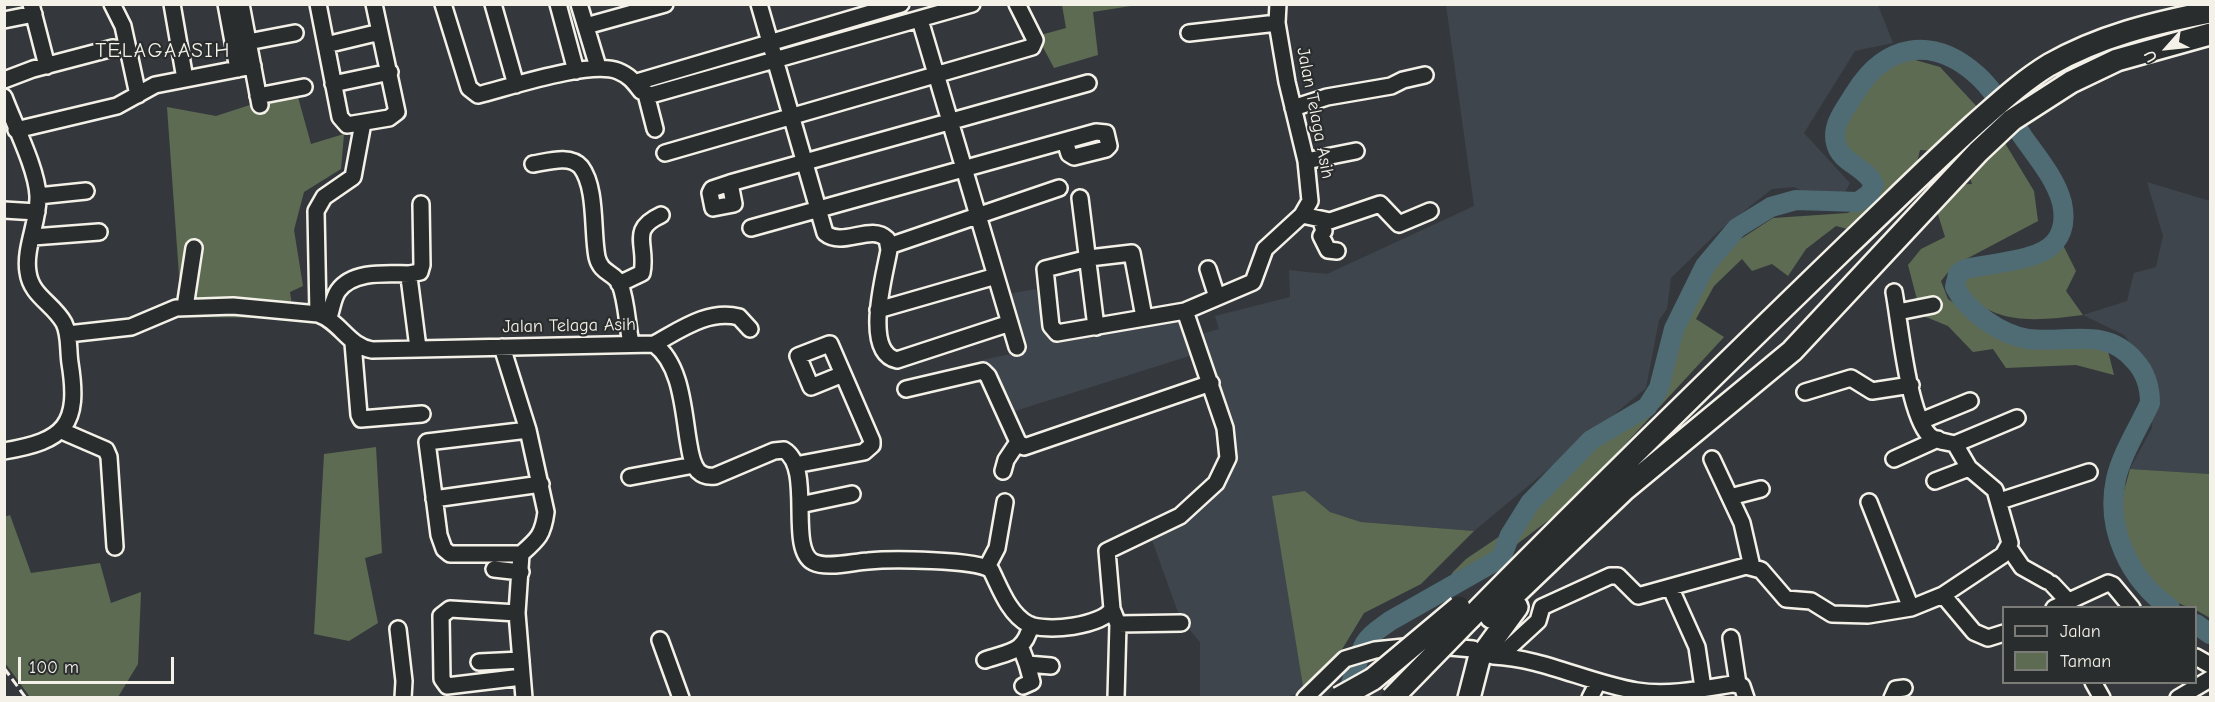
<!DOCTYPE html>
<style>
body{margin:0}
#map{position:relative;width:2215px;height:702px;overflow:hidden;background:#34383c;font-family:"Comic Neue",sans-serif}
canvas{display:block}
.frame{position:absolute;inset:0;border:6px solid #f4f1e8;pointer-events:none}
.legend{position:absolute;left:2002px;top:606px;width:195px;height:78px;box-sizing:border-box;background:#2a2d2e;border:2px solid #7b7b78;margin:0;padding:8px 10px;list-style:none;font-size:18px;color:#f4f1e8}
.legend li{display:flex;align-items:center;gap:12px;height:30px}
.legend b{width:30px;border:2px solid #7b7b78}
.north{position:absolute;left:2137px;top:18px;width:60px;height:60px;-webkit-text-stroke:4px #2a2d2e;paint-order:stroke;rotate:243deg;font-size:16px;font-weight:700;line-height:24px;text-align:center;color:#f4f1e8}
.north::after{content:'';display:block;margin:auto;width:21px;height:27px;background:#f4f1e8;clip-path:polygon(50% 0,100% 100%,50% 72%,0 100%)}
.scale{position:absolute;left:18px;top:657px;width:156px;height:27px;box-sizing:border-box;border:3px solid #f4f1e8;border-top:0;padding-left:8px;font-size:18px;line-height:21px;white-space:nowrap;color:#f4f1e8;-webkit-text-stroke:4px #2a2d2e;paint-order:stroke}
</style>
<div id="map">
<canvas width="2215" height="702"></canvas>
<div class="frame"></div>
<ul class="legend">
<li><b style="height:8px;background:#2a2d2e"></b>Jalan</li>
<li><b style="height:16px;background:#5e6b53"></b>Taman</li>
</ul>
<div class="north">U</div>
<div class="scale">100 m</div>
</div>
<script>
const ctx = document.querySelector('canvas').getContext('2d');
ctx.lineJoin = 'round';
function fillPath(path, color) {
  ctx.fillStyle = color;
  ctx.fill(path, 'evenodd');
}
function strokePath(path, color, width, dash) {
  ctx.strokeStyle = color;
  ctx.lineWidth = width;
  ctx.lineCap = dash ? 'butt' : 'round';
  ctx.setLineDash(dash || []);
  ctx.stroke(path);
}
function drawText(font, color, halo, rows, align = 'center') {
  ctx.font = font + ' "Comic Neue",sans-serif';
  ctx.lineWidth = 4.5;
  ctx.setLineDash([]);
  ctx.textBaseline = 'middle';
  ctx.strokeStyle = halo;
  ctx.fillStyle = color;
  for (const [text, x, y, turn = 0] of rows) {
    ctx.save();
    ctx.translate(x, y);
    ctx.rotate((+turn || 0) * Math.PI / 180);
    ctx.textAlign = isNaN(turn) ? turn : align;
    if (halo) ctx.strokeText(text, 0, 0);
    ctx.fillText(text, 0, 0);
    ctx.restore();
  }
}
fillPath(new Path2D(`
 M1446 5H1878L1893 43 1855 51 1804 133 1850 183 1843 196 1821 200 1794 187 1772 189 1719 231 1671 278 1667 309 1659 320 1646 388 1474 531 1361 522 1330 512 1305 491 1304 692 1282 698 1200 697V642L1180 618 1152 540 1175 527 1226 473 1228 450 1199 353 1015 411 1010 399 996 406 982 360 1025 351 1008 294 1036 289 1045 331 1175 304 1184 339 1219 329 1215 316 1290 297 1289 270 1327 274 1474 206Z
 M2147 182 2210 201V474L2130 469 2152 428 2153 400 2141 357 2124 335 2083 315 2127 301 2134 273 2156 267 2163 236Z`), '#3f454c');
fillPath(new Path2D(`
 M1062 5H1137L1093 12 1098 55 1054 68 1037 36 1066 28Z
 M1901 56 1940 67 1994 125 2034 191 2038 221 1953 266 1941 281 1948 299 1996 332 2090 338 2107 347 2114 375 2076 365 2006 368 1993 349 1973 352 1948 326 1921 315 1908 265 1921 249 1945 237 1931 192 1949 185 1972 184 1962 152 1920 150 1907 205 1870 235 1836 226 1806 249 1788 276 1772 264 1752 271 1742 259 1714 286 1696 319 1724 337 1570 504 1496 560 1449 592 1452 573 1466 559 1512 528 1582 457 1647 415 1664 381 1678 308 1710 259 1773 218 1848 213 1863 203 1872 185 1868 167 1839 143 1836 118 1866 68 1882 59Z
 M296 90 311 144 344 134 341 169 304 192 294 230 303 286 290 292 294 318 182 317 167 107 216 116Z
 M2062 243 2076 271 2066 291 2083 315C2035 321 1996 326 1960 289L1962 273 1984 265 2029 258Z
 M376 447 382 553 365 558 378 623 349 641 314 634 324 454Z
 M2130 469 2210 474V618L2196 610V608C2166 608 2121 551 2118 523 2117 510 2127 482 2130 469Z
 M1305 491 1330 512 1361 522 1474 531 1421 584 1364 613 1338 656 1304 692 1272 496Z
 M10 515 31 573 100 563 111 603 141 592 138 664 118 697H30L5 663 4 517Z`), '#5e6b53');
strokePath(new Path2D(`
 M2196 624 2210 634
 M1344 698C1356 681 1355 660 1365 643 1370 634 1382 627 1390 621L1501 558 1510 535 1530 503 1591 440 1647 407 1659 388 1674 329 1705 266 1737 228 1771 207 1796 200 1858 202 1869 194 1874 185C1867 167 1840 163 1836 143 1831 125 1846 108 1855 93 1885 44 1932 35 1977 75 1995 91 2009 117 2023 137 2037 157 2056 179 2062 203 2065 217 2064 231 2055 242 2039 262 1989 263 1965 269L1958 274 1955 287C1967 311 2001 335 2028 339 2067 344 2106 326 2135 361 2146 373 2150 386 2150 403 2139 427 2122 453 2116 479 2105 529 2130 580 2170 608`), '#4f6b74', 20);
const minor = new Path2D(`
 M31 4 47 66
 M112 4 123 26 138 95
 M172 4 185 79
 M226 4 238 69
 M241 4 260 105
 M318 4 340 117 347 125 389 118 397 112 374 4
 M443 4 469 88 478 95C510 87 590 60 618 71 630 76 634 82 641 91L651 95 972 4
 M493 4 516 85
 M558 4 576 71
 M579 4 598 67
 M759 4 825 233C843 248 871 223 887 239L889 250C885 274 862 352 897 360L1010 323
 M4 20 34 14
 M920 20 1017 347
 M586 26 665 4
 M1189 33 1277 23
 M248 42 295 33
 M326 45 380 32
 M4 80 33 69 113 48
 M637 82 901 4
 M333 84 390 72
 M646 94 655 129
 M258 96 304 87
 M4 97C14 124 37 169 38 196 39 221 24 248 28 272 31 296 53 303 64 323 70 335 68 350 70 363 80 425 65 441 4 451
 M1293 108 1327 97 1391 86 1403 80 1425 75
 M16 130 117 106 155 85 253 66
 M665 153 1032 47 1035 40 1017 4
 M1306 161 1356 151
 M533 164C547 162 570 154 581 167 597 188 592 232 597 257 601 274 614 272 620 284 627 302 627 325 631 343
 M730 183 734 204 713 208 710 193 712 189 730 183 1088 83
 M38 196 86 191
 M1080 198 1096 327
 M4 210 37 212
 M1302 215 1330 221 1380 204 1399 224 1430 211
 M1321 221 1324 231 1321 236 1328 250 1337 251
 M751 228 1096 132 1106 133 1109 146 1106 149 1074 157 1069 154 1065 141
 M33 237 99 232
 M889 246 1059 188
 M1208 269 1217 297
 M619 284 642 273C648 245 628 230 661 215
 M1894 292C1900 324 1908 413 1929 435 1935 441 1947 442 1955 444L1969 468 1995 490 2010 543 2003 555 1943 595
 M185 307 194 248
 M878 310 996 276
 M1898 312 1933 305
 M318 314 316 211 324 197 353 177 363 123
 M329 317C332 309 333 298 338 291 353 270 387 274 409 274
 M1144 317 1132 253 1089 258 1045 269 1051 326 1057 333 1185 311
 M68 334 131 327 176 308 233 306 318 314C341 322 348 346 372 350L654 344C681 364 683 408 688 439 690 450 691 463 698 471 703 476 708 477 715 476L774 451 784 450C814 468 787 548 813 562 827 569 852 562 868 561 889 559 977 559 991 570 1000 588 1009 614 1028 624 1046 633 1102 626 1112 609L1107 551 1180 516 1216 483 1228 458 1225 428 1185 311 1253 282 1265 249 1302 215 1310 201 1306 161 1287 82 1277 23 1278 4
 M353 343 359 415 361 419 422 414
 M654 344C680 330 708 309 739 317L750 329
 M502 347 528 430 546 512C543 535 538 539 521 554H450L444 549 439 535 427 442 528 430
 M418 348 409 277V274L420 272 422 265 421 204
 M906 389 983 371 988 376 1018 442 1024 447 1211 383
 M1805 392 1851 378 1872 391 1911 385
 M1921 421 1970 401
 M62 431 106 450 109 457 115 547
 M1955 444 2017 418
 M1712 459 1742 523 1752 567
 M1894 459 1938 439
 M795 465 864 452 872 445V441L830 344H829L798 356 811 387 843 374
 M1003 471 1006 460 1018 442
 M630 477 694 465
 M1935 481 1969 468
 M1730 497 1761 489
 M434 499 541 484
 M2000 501 2089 472
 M1869 502 1911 608
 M800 505 852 494
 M2009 548 2022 567 2047 581
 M521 554 517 613 524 698
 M987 567 997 548 1005 502
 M494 569 521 572
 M2052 584 2068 601
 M1670 587 1697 647 1703 688
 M2054 608 2108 583 2113 585 2132 608
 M1112 609 1118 624 1116 698
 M517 613 450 609 441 616 442 679 447 686 522 677
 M1118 624 1181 623
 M398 629 404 681 403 698
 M1731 638 1738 684
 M660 640 681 698
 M1438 646 1473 649
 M1021 648 1027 664 1051 666
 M1493 656C1543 658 1588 683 1637 691 1669 696 1702 689 1733 684L1742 686 1746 698
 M1500 656 1538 621 1542 607 1610 576H1618L1638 596 1746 566 1761 570 1786 599 1811 601 1832 614 1868 615 1911 608 1943 595 1974 632 1988 638 2004 633
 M2196 657 2210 665
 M985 660C1011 651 1024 653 1031 625
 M479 662 521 660
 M2093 682 2102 698
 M1023 686 1032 682 1027 664
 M1305 698 1345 659 1375 650 1414 646
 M1590 698 1598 682
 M1892 698 1896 689 1904 688
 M2178 698 2210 679`);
const highway = new Path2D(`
 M1471 617C1594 492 1720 369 1846 247 1888 207 1930 165 1973 126 1997 105 2021 82 2049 65 2100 36 2154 23 2210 12
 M1491 617 1624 490 1792 351 1978 152 2012 120 2071 82 2117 60 2210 34
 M1469 698 1479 659 1517 607`);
strokePath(minor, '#f4f1e8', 20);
strokePath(highway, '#f4f1e8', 26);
strokePath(minor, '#2a2d2e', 15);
strokePath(highway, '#2a2d2e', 21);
strokePath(new Path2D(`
 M4 668 26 698`), '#f4f1e8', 3, [9, 4.5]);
const highwayBridge = new Path2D(`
 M1339 698 1373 679 1459 607
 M1392 698 1471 617`);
strokePath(highwayBridge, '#f4f1e8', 26, []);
strokePath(highwayBridge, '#2a2d2e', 21);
drawText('18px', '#f4f1e8', '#2a2d2e', [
 ["Jalan Telaga Asih",1315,113,79],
 ["Jalan Telaga Asih",569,326,-1]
]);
ctx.letterSpacing = '1.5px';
drawText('21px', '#f4f1e8', '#2a2d2e', [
 ["TELAGAASIH",163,51]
]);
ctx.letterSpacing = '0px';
</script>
